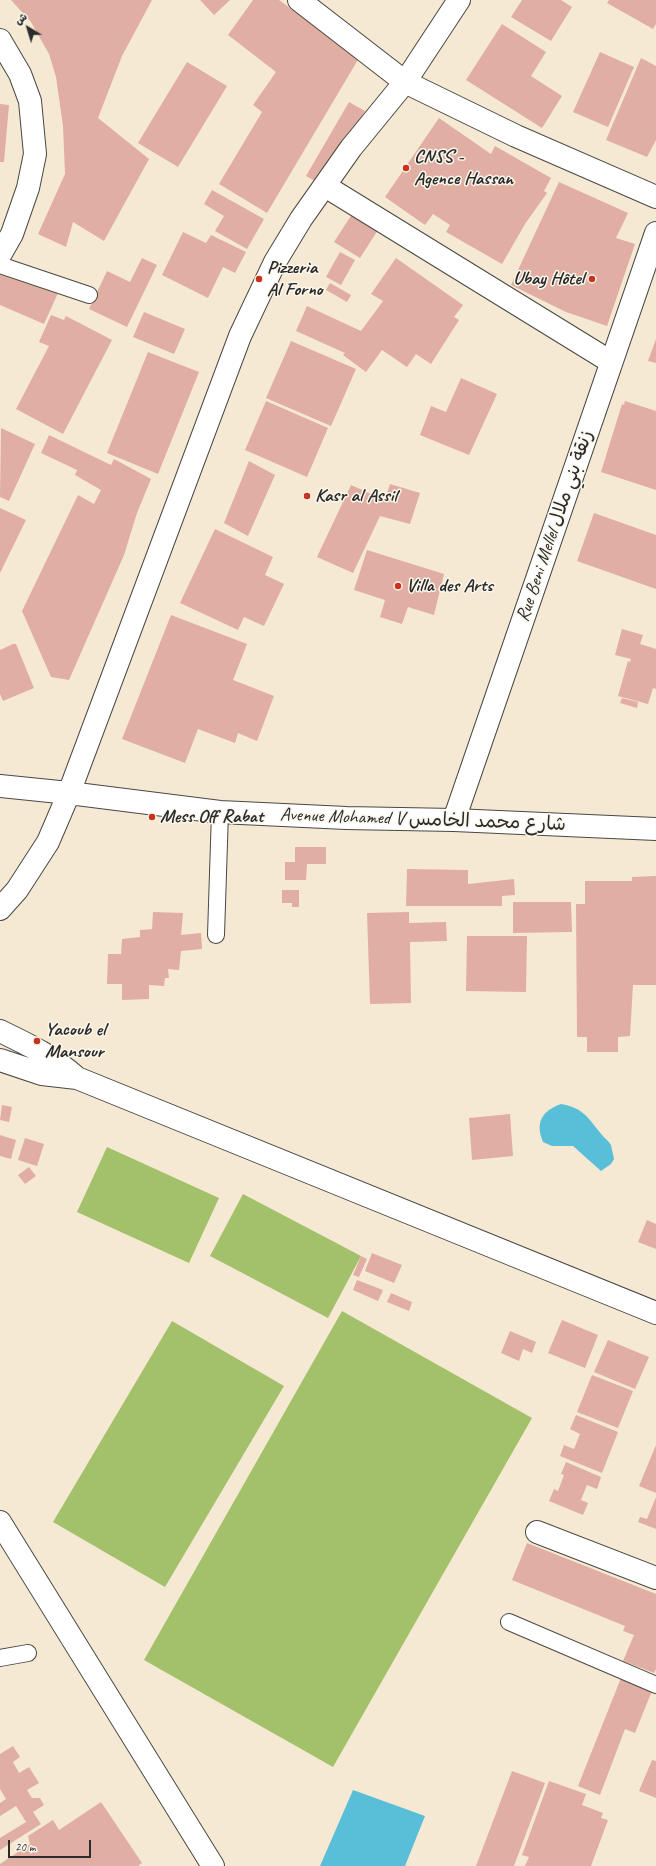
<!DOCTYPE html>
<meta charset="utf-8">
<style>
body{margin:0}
#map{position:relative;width:656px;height:1866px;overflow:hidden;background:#f6e9d3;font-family:Caveat,"Playpen Sans Arabic",sans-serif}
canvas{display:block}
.north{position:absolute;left:8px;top:8px;width:40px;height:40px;-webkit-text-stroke:3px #fbf7ec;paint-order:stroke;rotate:322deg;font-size:11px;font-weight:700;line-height:16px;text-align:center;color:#2b2b2b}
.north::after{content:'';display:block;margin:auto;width:14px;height:18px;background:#2b2b2b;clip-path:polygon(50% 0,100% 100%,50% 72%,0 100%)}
.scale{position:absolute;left:8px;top:1840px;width:83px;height:18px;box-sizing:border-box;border:2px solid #2b2b2b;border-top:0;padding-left:5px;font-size:12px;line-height:14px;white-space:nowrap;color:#2b2b2b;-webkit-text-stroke:3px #fbf7ec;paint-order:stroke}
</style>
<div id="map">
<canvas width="656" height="1866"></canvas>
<div class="north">ش</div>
<div class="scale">20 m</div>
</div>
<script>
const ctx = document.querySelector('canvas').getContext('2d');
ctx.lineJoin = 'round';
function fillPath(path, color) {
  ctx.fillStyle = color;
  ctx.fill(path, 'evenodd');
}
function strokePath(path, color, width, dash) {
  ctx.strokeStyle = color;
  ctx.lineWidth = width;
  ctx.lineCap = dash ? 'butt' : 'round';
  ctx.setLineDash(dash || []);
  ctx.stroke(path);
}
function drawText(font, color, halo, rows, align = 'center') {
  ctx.font = font + ' Caveat,"Playpen Sans Arabic",sans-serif';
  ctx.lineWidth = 3;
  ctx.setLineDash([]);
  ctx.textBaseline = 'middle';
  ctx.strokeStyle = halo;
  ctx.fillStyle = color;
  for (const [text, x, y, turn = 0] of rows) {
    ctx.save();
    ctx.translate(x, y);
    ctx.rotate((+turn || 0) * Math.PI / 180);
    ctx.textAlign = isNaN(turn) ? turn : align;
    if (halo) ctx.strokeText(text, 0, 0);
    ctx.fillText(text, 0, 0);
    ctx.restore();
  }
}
fillPath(new Path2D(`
 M107 1147 219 1198 189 1263 77 1212Z
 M243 1194 361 1256 328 1318 210 1256Z
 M342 1311 532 1418 333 1767 144 1660Z
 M172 1321 284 1386 165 1587 53 1522Z`), '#a2c16a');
fillPath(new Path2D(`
 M561 1104C589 1109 589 1123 608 1141L611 1145 614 1159 611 1164 601 1171 573 1146H552L543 1142C535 1122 542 1111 561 1104Z
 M353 1790 425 1816 405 1866H320Z`), '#59bed7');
fillPath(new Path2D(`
 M11 0H152L122 56 98 118 149 159 104 241 73 222 66 247 38 234 65 174 63 126 56 77 49 54 31 22Z
 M200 0H230L214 15Z
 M253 0H279L359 58 267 213 219 184 262 112 253 105 276 72 228 35Z
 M522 0H561L572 7 551 41 511 17Z
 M609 0H656V24L653 29 607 3Z
 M502 24 546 52 531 76 562 96 542 128 466 80Z
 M600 52 634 67 608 127 573 112Z
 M641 58 656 66V140L647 157 606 140Z
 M187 62 227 86 178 167 138 143Z
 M349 102 365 111 322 185 306 176Z
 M0 104 9 105 4 162H0Z
 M439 118 491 154 495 146 551 178 544 191 547 193 525 224 502 264 446 232 450 225 433 214 425 225 385 197Z
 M559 182 628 213 616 238 635 244 607 326 566 312 511 285Z
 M212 190 264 219 247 249 215 231 224 216 204 204Z
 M352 214 378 230 360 258 334 242Z
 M183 232 206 243 211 235 246 252 235 273 223 267 208 298 162 275Z
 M340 252 355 260 341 285 326 277Z
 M142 258 157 265 127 327 89 309 107 271 130 282Z
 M396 258 463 305 454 317 459 320 431 364 416 354 407 367 382 350 366 372 343 355 345 353 296 331 307 306 361 331 383 301 371 294Z
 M0 268 58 293 44 324 0 305Z
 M330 283 351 295 347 302 326 290Z
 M144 312 185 329 174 354 133 337Z
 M51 315 64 320 66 316 112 340 63 434 16 409 49 346 39 342Z
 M656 339V363L648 361Z
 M291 341 356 369 331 426 266 398Z
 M148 352 199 372 158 474 107 453Z
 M461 378 497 394 469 455 420 435 431 406 446 412Z
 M266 401 328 428 307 477 245 450Z
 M625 401 656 411V490L601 472 622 404 624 405Z
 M1 428 35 444 9 501 0 497Z
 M49 435 111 465 114 459 151 479 137 513 124 555 69 680 51 677 22 611 78 495 94 504 101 490 75 475 77 470 41 453Z
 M249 461 275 475 248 536 224 523Z
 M390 484 420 493 410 524 380 516 353 573 317 557 351 485 385 500Z
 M0 508 26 520 0 573Z
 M594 513 656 535V589L577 561Z
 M215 529 273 557 265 575 284 584 264 626 244 617 238 630 180 603Z
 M367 550 444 574 434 615 408 607 402 624 380 617 385 600 354 590Z
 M171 615 247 644 233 680 274 696 257 741 238 733 235 743 198 729 185 763 122 739Z
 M622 629 643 635 640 644 656 649V689L653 688 648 704 618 696 628 661 630 662 631 659 615 655Z
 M13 644H16L34 688 3 701 0 694V650Z
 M622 698 638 702 637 708 620 703Z
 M295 847H326V864H307L306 880H285V862H295Z
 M407 869 468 870V884L514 879 515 895 502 896V906H406Z
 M656 876V985H633L630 1036 618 1037V1052H587V1037H577L576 904H585V881H632V877Z
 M282 890H299V907H292V903H282Z
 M513 902H571L572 932 513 933Z
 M153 912 183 913 181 935 201 933 202 949 181 951 179 970 168 969 169 978H165L164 986 149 985V999L122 1000V984H107L108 954H121L122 939 140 937V930L152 929Z
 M409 912V923L446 922 447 941 410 942 411 1003 370 1004 367 913Z
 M467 936H527L526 992 466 991Z
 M2 1105 12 1107 9 1122 0 1120Z
 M510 1114 513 1156 472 1160 469 1118Z
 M0 1135 16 1140 11 1159 0 1156Z
 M25 1138 44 1144 37 1166 18 1160Z
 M29 1167 36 1176 25 1184 18 1175Z
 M647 1220 656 1224V1249L638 1242Z
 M372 1253 402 1265 394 1283 365 1271Z
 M361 1256 367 1259 359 1277 353 1275Z
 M357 1280 383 1290 378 1301 353 1290Z
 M391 1293 412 1302 409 1311 387 1302Z
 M562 1320 598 1335 585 1368 548 1353Z
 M510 1331 536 1342 532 1353 523 1349 519 1361 501 1353Z
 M608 1340 649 1357 635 1389 594 1372Z
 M592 1375 633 1391 618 1428 577 1412Z
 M576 1415 618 1432 602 1473 560 1456 564 1445 574 1449 580 1434 570 1429Z
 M656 1445V1493L639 1486Z
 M566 1462 601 1477 597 1489 587 1485 581 1500 588 1503 583 1515 549 1501 554 1489 558 1491 564 1475 561 1474Z
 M656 1497V1529L638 1522 640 1517 647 1519Z
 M527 1543 656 1594V1669L654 1673 623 1661 634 1635 623 1631 625 1626 512 1580Z
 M621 1678 652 1691 635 1733 625 1729 600 1795 578 1786Z
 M13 1746 20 1757 13 1762 19 1773 29 1767 39 1783 27 1790 32 1798H40L44 1805 33 1812 41 1824 0 1850V1838L26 1822 16 1806 0 1816V1803L6 1799 0 1789V1754Z
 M652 1760 656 1761V1798L639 1791Z
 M512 1771 545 1783 514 1866H476Z
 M549 1781 586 1794 582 1805 603 1813 601 1818 608 1820 591 1866H525L529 1857 522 1855Z
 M101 1802 142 1863 138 1866H0V1864L30 1844 28 1836 53 1820 59 1830Z`), '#e0aea2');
const lane = new Path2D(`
 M0 265 89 295
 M216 935 220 812
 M509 1622 656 1685
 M0 1658 28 1653`);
const street = new Path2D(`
 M299 0 405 82 516 136 656 197
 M0 40 20 74 30 101 35 154 28 188 12 234 0 255
 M325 186 611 362
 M0 786 69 793 220 812 346 818 454 820 656 829
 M454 820 656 233
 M0 909 17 890 48 842 69 793 240 336 275 262 301 219 351 148 405 82 459 0
 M0 1522 213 1866
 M537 1532 656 1578`);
const secondary = new Path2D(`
 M0 1031C31 1046 52 1056 77 1078
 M0 1060 42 1074 77 1078 656 1313`);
strokePath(lane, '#494844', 18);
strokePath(street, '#494844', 24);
strokePath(secondary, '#494844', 24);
strokePath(lane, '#fff', 16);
strokePath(street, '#fff', 22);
strokePath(secondary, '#fff', 22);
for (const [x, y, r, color] of [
 [406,168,4,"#c8321e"],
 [259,279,4,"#c8321e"],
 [592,279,4,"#c8321e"],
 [307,496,4,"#c8321e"],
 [398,586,4,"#c8321e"],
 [152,817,4,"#c8321e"],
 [37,1041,4,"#c8321e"]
]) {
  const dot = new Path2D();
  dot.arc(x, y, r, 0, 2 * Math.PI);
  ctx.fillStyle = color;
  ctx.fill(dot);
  strokePath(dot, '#fbf7ec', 1.5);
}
drawText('bold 19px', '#2b2b2b', '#fbf7ec', [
 ["CNSS -",414,157],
 ["Agence Hassan",414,179],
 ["Pizzeria",267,268],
 ["Al Forno",267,290],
 ["Ubay Hôtel",584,279,"right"],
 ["Kasr al Assil",315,496],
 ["Villa des Arts",406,586],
 ["Mess Off Rabat",160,817],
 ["Yacoub el",45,1030],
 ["Mansour",45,1052]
], 'left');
drawText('19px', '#2b2b2b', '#fbf7ec', [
 ["Rue Beni Mellel زنقة بني ملال",555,526,-71],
 ["Avenue Mohamed V شارع محمد الخامس",423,820,2]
]);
</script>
